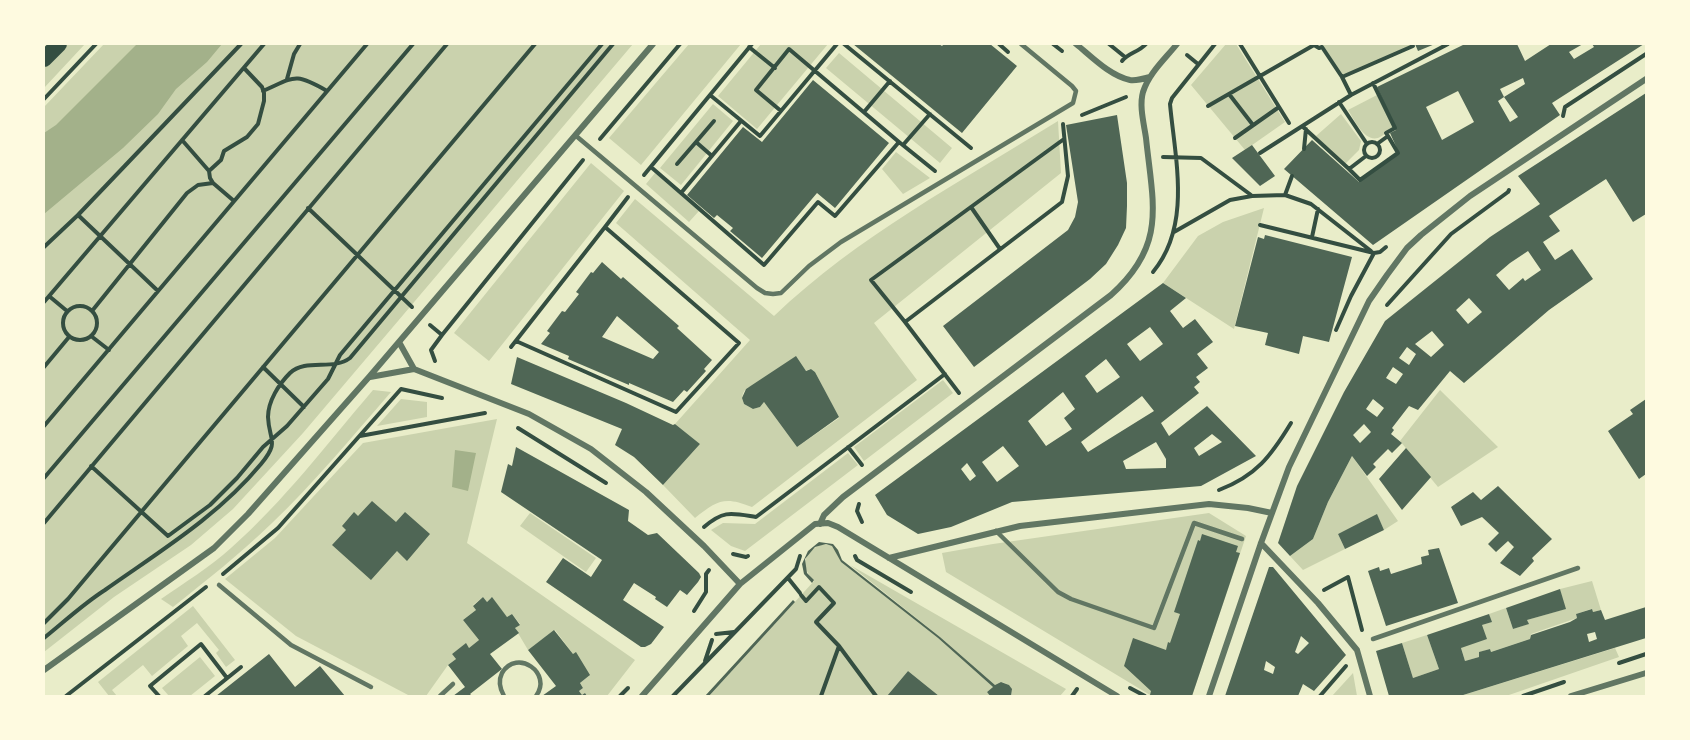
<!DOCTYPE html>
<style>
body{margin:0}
#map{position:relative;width:1690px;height:740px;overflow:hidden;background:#e9edc9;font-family:"Work Sans",sans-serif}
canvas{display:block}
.frame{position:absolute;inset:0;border:45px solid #fefae0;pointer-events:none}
</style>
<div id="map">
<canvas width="1690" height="740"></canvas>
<div class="frame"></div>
</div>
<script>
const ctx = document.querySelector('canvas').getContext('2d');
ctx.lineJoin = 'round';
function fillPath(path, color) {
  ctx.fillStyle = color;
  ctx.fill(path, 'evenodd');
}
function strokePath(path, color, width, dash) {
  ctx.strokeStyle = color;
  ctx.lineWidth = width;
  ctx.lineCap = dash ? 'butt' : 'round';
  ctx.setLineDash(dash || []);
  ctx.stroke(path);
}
fillPath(new Path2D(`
 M68 44H85L44 88V68Z
 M104 44H633L303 433 233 509 191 545 114 597 44 652V107Z
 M689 44H741L641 165 609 138Z
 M761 44H828L757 129 718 96Z
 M1226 44H1236L1285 122 1245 150 1191 85Z
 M1320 44H1412L1413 46 1342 77Z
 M839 53 952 148 940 163 826 68Z
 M1377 95 1393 127C1388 130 1384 136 1378 138 1364 142 1354 119 1348 110Z
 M713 104 733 121 681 185 660 168Z
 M1341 114 1361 141 1359 150 1345 164 1316 136Z
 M1058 121 1061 173 874 323 917 380 752 507C725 496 717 500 695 518L663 485 700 444 675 424 750 340 616 223 635 199 774 316C858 236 960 182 1058 121ZM811 369 815 372 839 418 797 447 764 402 760 407 753 409 744 404C741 397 742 391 749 387Z
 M896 152 930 178 903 194 882 169Z
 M591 163 624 191 489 361 454 333Z
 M655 173 699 211 689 222 646 184Z
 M1264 208 1234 329 1163 283 1198 236 1223 222Z
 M943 380 953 393 864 461 854 447Z
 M373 390 391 392C352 437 314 483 271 524 240 554 207 580 173 607L161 599C184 583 210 567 231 548 284 501 327 444 373 390Z
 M1440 390 1498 447 1438 487 1400 441Z
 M401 399 427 402V417L377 426Z
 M497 419 467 543 635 660 607 696H587L585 693 582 695 579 691 583 688 580 683 589 676 576 653 573 654 555 630 528 650 515 628 520 624 512 614 507 617 491 598 487 602 483 597 473 605 476 610 463 620 479 640 469 648 465 644 452 654 456 659 448 665 426 696H410L296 636 225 579 275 538 363 443Z
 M848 453 858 465 745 551 731 546 711 530 723 523 755 524Z
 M1352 456 1398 521 1384 530 1377 515 1338 534 1345 549 1303 570 1290 556 1313 539 1328 502Z
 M530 513 596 558 586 572 520 526Z
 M1209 513 1246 536 1192 696 1150 695 946 572 942 553 993 544Z
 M826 544 832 546 841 562 938 638 993 687 987 692 990 696H939L908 671 887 696H709L814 581C799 566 804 547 826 544Z
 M850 565 1066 689 1060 696H1011C1013 688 1010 684 1001 682L995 685 940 637Z
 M1592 581 1601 610 1593 612 1591 609 1576 614 1577 618 1531 634 1530 639 1491 652 1490 649 1480 652 1479 657 1465 661 1461 648 1482 625 1491 622 1489 614 1506 608 1513 629 1528 624 1527 620 1565 609 1560 589Z
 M193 606 235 660 226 667 216 653 219 650 197 623 181 636 188 646 152 676 143 665 112 690 117 696H109L98 682Z
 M1427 635 1439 669 1413 678 1402 643Z
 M1615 648 1619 657 1506 696H1460Z
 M200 657 215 676 190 696H169L162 688Z
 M1353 673 1357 696H1332Z`), '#cad2ad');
fillPath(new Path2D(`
 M137 44H222L207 62 176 89 158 114 123 148 44 214V133L56 125Z
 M455 450 476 453 468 491 452 487Z`), '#a3b18a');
fillPath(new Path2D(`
 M853 44H939L942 46 944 44H990L1017 66 962 133Z
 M1415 44H1435L1418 51Z
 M1465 44H1517L1525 61 1551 44H1583L1569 52 1574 59 1594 47 1592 44H1644L1552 103 1560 115 1373 245 1284 169 1312 140 1359 182 1399 153 1390 133 1396 130 1377 87ZM1523 78 1525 84 1504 97 1518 117 1510 122 1498 101 1504 97 1500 89ZM1458 91 1474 122 1442 140 1426 107Z
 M813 80 889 143 835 208 817 193 762 258 730 231 733 228 717 215 714 218 687 195 743 127 762 142Z
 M1646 93V153L1645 154 1646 157V214L1633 222 1606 179 1549 216 1560 231 1543 242 1555 260 1572 249 1593 279 1549 310 1464 383 1450 371 1418 410 1409 406 1392 428 1394 430 1391 434 1402 443 1392 453 1388 449 1373 464 1376 467 1367 476 1352 456 1328 502 1313 539 1290 556 1278 543 1297 486 1344 392 1385 321 1490 237 1540 204 1518 176ZM1528 251 1541 270 1525 281 1523 278 1509 290 1496 275 1510 263ZM1469 298 1482 312 1468 324 1456 310ZM1432 331 1444 345 1431 357 1415 344ZM1407 347 1416 354 1409 365 1399 358ZM1393 367 1403 374 1396 384 1386 378ZM1373 399 1384 408 1377 417 1366 409ZM1364 424 1371 432 1360 443 1353 435Z
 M1117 115 1127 183V206L1126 228 1118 245 1106 264 1090 279 974 367 943 326 1068 230 1075 217 1078 202 1066 125Z
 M1252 145 1275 176 1260 186 1232 158Z
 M1265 235 1352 257 1329 342 1303 336 1299 354 1265 345 1268 333 1235 326 1258 237 1264 239Z
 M602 262 621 279 623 277 679 326 677 328 712 360 704 369 706 371 687 392 684 390 673 402 629 383V385L568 359 569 356 541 344 550 333 547 331 562 311 565 312 579 294 576 292 591 272 593 273ZM617 316 659 352 653 359 602 337Z
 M1163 283 1186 298 1170 311 1183 328 1195 319 1213 342 1197 354 1208 368 1196 377 1200 382 1194 387 1199 393 1161 423 1169 436 1207 406 1256 456 1201 486 1012 502 951 527 918 534 887 515 875 495ZM1150 327 1163 344 1140 361 1127 344ZM1106 359 1120 377 1097 393 1085 376ZM1063 392 1075 409 1064 418 1072 429 1046 446 1028 421ZM1142 396 1154 411 1088 452 1081 442ZM1212 434 1222 442 1199 456 1194 448ZM1156 442 1166 459V468L1126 469 1123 461ZM1003 446 1019 466 997 482 982 462ZM967 463 976 476 970 481 961 469Z
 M796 356 806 371 811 369 815 372 839 417 797 447 764 402 760 407 753 409 744 404 742 398 746 389Z
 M517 357 626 403 673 425 675 424 700 444 663 485 634 457 615 445 622 429 511 384Z
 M1646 399V474L1639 479 1608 431 1633 414 1630 410Z
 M516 447 629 510 628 521 648 535 657 533 699 573 701 577 698 582 687 595 680 590 667 607 655 599 656 597 634 583 623 600 664 627 651 644 645 647H641L546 582 563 558 591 577 602 560 501 492 508 464 512 466Z
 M1406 448 1431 477 1402 510 1379 479Z
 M1498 486 1552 539 1532 558 1534 561 1520 576 1500 563 1514 547 1508 541 1496 552 1488 544 1499 533 1482 517 1461 526 1451 507 1473 492 1481 500Z
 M372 501 396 522 405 512 430 534 407 561 397 551 371 580 332 545 346 530 342 526 354 512 358 516Z
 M1377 514 1384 530 1345 549 1338 534Z
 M1202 534 1238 546 1236 552 1240 553 1192 696 1150 695 1151 691 1124 666 1133 638 1166 650 1168 642 1170 643 1180 614 1174 612 1198 540 1200 541Z
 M819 542 833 544 838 550 842 560 940 637 995 685 1001 682 1009 685 1012 689 1011 696H990L987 692 993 687 938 638 841 562 832 546 826 544 815 547 805 559 807 573 814 580 812 583 804 574 802 564 808 551Z
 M1439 548 1458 603 1386 626 1368 571 1379 567 1380 571 1389 568 1391 574 1422 564 1421 557 1429 555 1428 550Z
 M1269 567H1273L1346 655 1314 691 1303 684 1298 696H1225ZM1301 636 1309 643 1298 654 1295 652ZM1266 661 1275 667 1273 674 1264 670Z
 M1560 589 1566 609 1527 620 1529 624 1513 629 1506 608Z
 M483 597 487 602 492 597 507 617 512 614 520 625 515 628 519 633 490 654 502 669 470 694 472 696H453L465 687 448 665 456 659 452 654 466 643 469 648 479 640 463 620 476 610 473 606Z
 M793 600 795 602 709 696H705Z
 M1646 607V638L1460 696H1389L1376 651 1402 643 1413 678 1439 669 1427 635 1489 614 1492 622 1482 625 1487 639 1461 648 1465 661 1479 657V652L1490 649 1491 652 1530 639 1531 635 1570 622 1577 618 1576 614 1592 609 1593 612 1601 610 1605 620ZM1595 632 1597 639 1589 642 1587 634Z
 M554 630 573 654 576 652 590 675 580 683 583 688 579 691 582 695 585 693 587 696H542L556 686 528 650Z
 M269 654 295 687 320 666 345 696H216Z
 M908 671 939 696H887Z`), '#4f6655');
strokePath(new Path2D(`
 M844 44 971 148
 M999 44 1008 52
 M1053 44 1062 51
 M1109 44 1125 57
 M1240 44 1289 123
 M749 47 775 68
 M1187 55 1198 64
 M1122 61C1128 53 1139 52 1146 44
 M1342 77 1413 46
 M287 79 294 54 300 44
 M1373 83 1395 128 1386 133 1388 136 1377 144
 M263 91C295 77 294 72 327 91
 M1229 94 1253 125
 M710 95 760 136 837 44
 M1351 95 1448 44
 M44 99 96 44
 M1339 102 1367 144
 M1208 106 1314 45 1319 48 1322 47 1342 77 1351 95 1260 153
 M781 111 756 90 789 49 899 142
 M864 112 890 81
 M1082 115 1126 97
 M1563 116 1565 107 1646 54
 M1302 126 1349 169 1366 156
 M1235 138 1279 107
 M600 139 680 44
 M182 140 209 171 210 178 213 183 234 201
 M1364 150a8 8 0 1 1 16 0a8 8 0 1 1-16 0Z
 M903 145 930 114
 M1304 149 1306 129
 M712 156 696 142 714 121
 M1163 157 1201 158 1251 195
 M677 164 696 142
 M651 167 764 265 818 202 835 216 899 142 935 171
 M1349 169 1360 180 1398 153 1388 136
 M209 171 221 160 224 151 247 137 258 124 264 101V93L262 87 244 68
 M644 175 752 44
 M681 193 741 121
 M1285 195 1292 176
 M971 207 1000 249
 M308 208 412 307
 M78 215 158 291
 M1260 225 1374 253 1380 252 1386 247
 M605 227 628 197
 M1174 232 1230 200 1252 196 1285 195 1311 204 1371 251
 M1312 237 1318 209
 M44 247 78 215 241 44
 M1153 272C1192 225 1175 159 1170 104L1172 98 1215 44
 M49 296 67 311
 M44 302 264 44
 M1387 305 1451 234 1508 192 1509 190
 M63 323a17 17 0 1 1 34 0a17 17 0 1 1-34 0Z
 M92 311 187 193 198 185 213 183
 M905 322 871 280 1064 139
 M430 325 442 335 431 350 435 361
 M1336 330 1351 296 1374 253
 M442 335 583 160
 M91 336 109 350
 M511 347 605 227 739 343 676 412 516 341
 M44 367 69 337
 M263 367 304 407
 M959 393 905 322 1062 202 1068 176 1063 124
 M44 426 367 44
 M518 428 606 483
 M360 436 485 413
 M848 447 862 465
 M91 466 168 536 210 505 237 478 263 447 287 426 328 379 340 355 602 44
 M44 478 413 44
 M1219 490C1256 476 1271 456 1291 423
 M859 504 857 511 862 522
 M44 523 447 44
 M704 527C724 510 731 513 756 517L945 374
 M733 554 746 557 748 556
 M855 556 857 560 911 592
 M223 574 278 528 401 389 442 398
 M788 578 800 593
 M1324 590 1348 577 1362 630
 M801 595 806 601 819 587 834 603 816 622 839 646
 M694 611 706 592V574L709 570
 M44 623 68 599 535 44
 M716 634 734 632
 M44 638C64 622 83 604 105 590 160 551 217 517 261 464 280 441 269 441 268 417 268 401 279 384 290 373 306 358 333 371 350 358L613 44
 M705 661 712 640
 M1619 663 1646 654
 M1130 688 1145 696
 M66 696 206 587
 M159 696 150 686 201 644 227 678
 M205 696 241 667
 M620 696 628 688
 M673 696 796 569 800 556
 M821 696 839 646 876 696
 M1072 696 1077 689
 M1320 696 1346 666
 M1523 696 1564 682`), '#344e41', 4);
strokePath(new Path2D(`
 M575 135 757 288 765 293 773 294 781 293 809 266 841 242 1073 103 1076 91 1072 86 1021 44
 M996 531 1058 592 1071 599 1154 628 1194 523 1242 539
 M219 585 291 645 371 687
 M1373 639 1578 568
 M440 696 453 684
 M504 696C500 689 498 681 502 673 517 648 553 673 536 696`), '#617663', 4.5);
strokePath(new Path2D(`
 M1076 44C1091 56 1110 76 1130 80 1136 81 1143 79 1150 77
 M399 342 414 369
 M370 377 414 369 529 414 591 449 646 492 704 546 740 584
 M820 524 824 515 843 497 1111 295C1167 245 1153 205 1146 138 1144 124 1139 106 1143 92 1149 73 1165 59 1177 44
 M1261 543 1318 603 1357 650 1370 696
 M889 558 1020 526 1209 504 1248 508 1272 513
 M44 670 214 548 248 514 369 377 653 44
 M642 696 740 584 815 524 828 523 838 527 1117 696
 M1209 696 1261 543 1289 467 1369 301 1387 275 1407 248 1421 235 1470 196 1646 79
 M1571 696 1646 673`), '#617663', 6);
strokePath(new Path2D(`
 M44 59 59 44`), '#344e41', 16);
</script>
